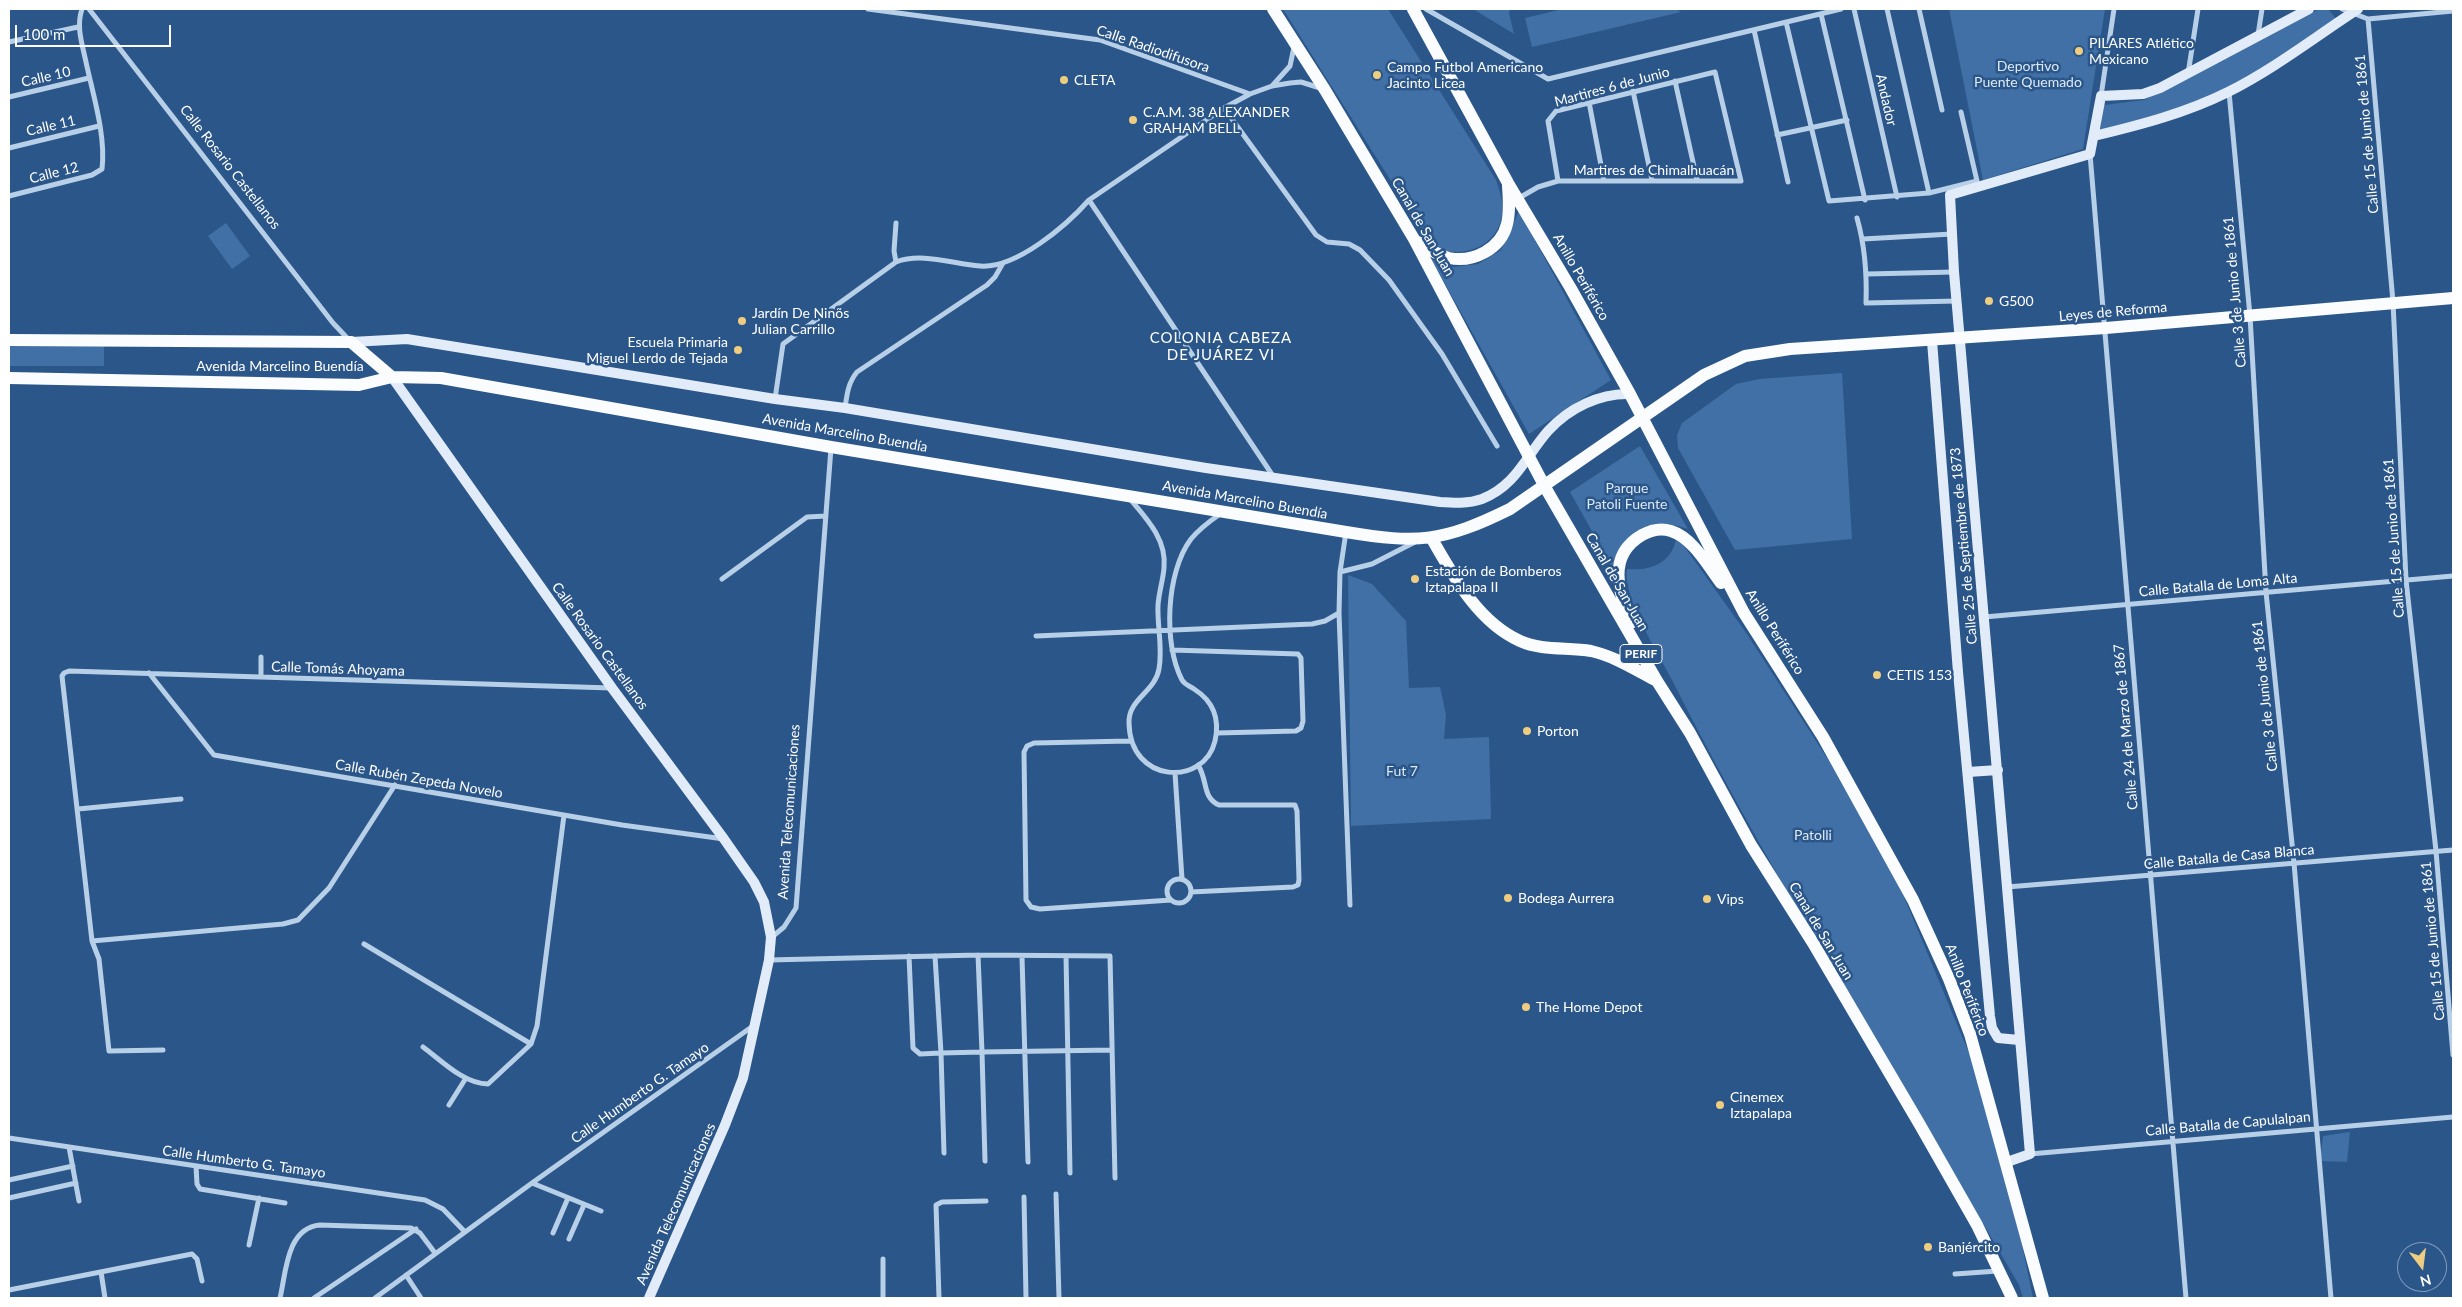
<!DOCTYPE html>
<meta charset="utf-8">
<style>
body{margin:0}
#map{position:relative;width:2462px;height:1307px;overflow:hidden;background:#2b5689;font-family:Lato,sans-serif}
canvas{display:block}
.frame{position:absolute;inset:0;border:10px solid #fff;pointer-events:none}
.north{position:absolute;left:2397px;top:1242px;width:50px;height:50px;box-sizing:border-box;background:#2b5689;border:1px solid #809ab8;border-radius:50%;rotate:165deg;font-size:14px;font-weight:700;line-height:20px;text-align:center;color:#fff}
.north::after{content:'';display:block;margin:auto;width:18px;height:22px;background:#eecc80;clip-path:polygon(50% 0,100% 100%,50% 72%,0 100%)}
.scale{position:absolute;left:15px;top:25px;width:156px;height:22px;box-sizing:border-box;border:2px solid #fff;border-top:0;padding-left:6px;font-size:15px;line-height:18px;white-space:nowrap;color:#fff;-webkit-text-stroke:4px #2b5689;paint-order:stroke}
</style>
<div id="map">
<canvas width="2462" height="1307"></canvas>
<div class="frame"></div>
<div class="north">N</div>
<div class="scale">100 m</div>
</div>
<script>
const ctx = document.querySelector('canvas').getContext('2d');
ctx.lineJoin = 'round';
function fillPath(path, color) {
  ctx.fillStyle = color;
  ctx.fill(path, 'evenodd');
}
function strokePath(path, color, width, dash) {
  ctx.strokeStyle = color;
  ctx.lineWidth = width;
  ctx.lineCap = dash ? 'butt' : 'round';
  ctx.setLineDash(dash || []);
  ctx.stroke(path);
}
function drawText(font, color, halo, rows, align = 'center') {
  ctx.font = font + ' Lato,sans-serif';
  ctx.lineWidth = 5;
  ctx.setLineDash([]);
  ctx.textBaseline = 'middle';
  ctx.strokeStyle = halo;
  ctx.fillStyle = color;
  for (const [text, x, y, turn = 0] of rows) {
    ctx.save();
    ctx.translate(x, y);
    ctx.rotate((+turn || 0) * Math.PI / 180);
    ctx.textAlign = isNaN(turn) ? turn : align;
    if (halo) ctx.strokeText(text, 0, 0);
    ctx.fillText(text, 0, 0);
    ctx.restore();
  }
}
fillPath(new Path2D(`
 M1283 9H1388L1496 180C1500 192 1504 203 1502 215 1499 241 1472 256 1447 251 1441 250 1435 246 1430 243Z
 M1473 9H1510L1509 13 1514 34Z
 M1563 9H1675L1681 12 1532 47 1525 18Z
 M1949 9H2105L2083 149 1983 180Z
 M2319 9H2328L2336 19C2300 43 2264 68 2226 88 2185 110 2139 122 2096 134L2104 105 2144 100Z
 M1519 211 1611 380 1529 434 1431 259 1453 267 1478 264 1501 250Z
 M226 223 250 256 232 269 208 236Z
 M9 343 104 344V366H9Z
 M1842 373 1852 539 1735 550 1678 448 1677 435 1682 423 1736 384 1759 379Z
 M1640 446 1688 529C1648 515 1627 529 1612 567L1570 492Z
 M1676 540 1684 546 1747 634 1829 761 1902 892 1971 1058 2021 1240 2033 1298H2023L2019 1285C1903 1083 1776 886 1671 678 1658 653 1622 596 1627 569 1650 571 1670 564 1676 540Z
 M1348 575 1372 584 1406 621 1409 688 1440 687 1446 715 1444 739 1489 737 1491 819 1351 826Z
 M2350 1132 2347 1162 2320 1161 2323 1136Z`), '#4070a5');
strokePath(new Path2D(`
 M89 9 333 323 350 341
 M868 9 1100 40 1250 94
 M1426 9 1548 79 1841 9
 M1854 9 1897 197
 M1887 9 1929 193
 M1919 9 1942 110
 M2342 9 2368 19 2453 11
 M1821 14 1865 200
 M2368 19 2393 302 2406 580 2436 851 2453 1055
 M1786 22 1829 201 1929 193 1977 181 1961 112
 M1754 30 1788 182
 M2258 35 2262 9
 M9 42 78 27
 M2188 74 2198 9
 M1675 81 1697 180
 M1272 86 1290 66 1294 47
 M1633 91 1652 180
 M2229 92 2250 316 2266 592 2294 863 2331 1298
 M2101 96 2114 9
 M9 97 89 78
 M1589 102 1604 181
 M1224 108 1316 235 1327 242 1349 244 1360 250 1389 280 1442 354 1497 446
 M1777 135 1847 120
 M9 148 99 126
 M2090 154 2186 1298
 M9 196 92 175 102 169C106 135 93 95 86 62 82 43 76 27 82 9
 M1519 198 1538 187 1558 181H1741L1715 72 1556 111 1548 121 1558 181
 M1089 200 1273 476
 M1857 218C1865 246 1867 274 1866 303L1957 301
 M1863 239 1952 234
 M896 262 894 251 896 223
 M1867 274 1954 272
 M775 399 783 344 896 262C922 252 953 264 980 266 1016 269 1067 225 1089 200L1224 108 1250 94 1272 86 1290 83 1301 82 1320 88
 M845 408C847 394 848 383 857 372L987 285 995 277 1003 263
 M1130 499C1147 519 1167 540 1164 568 1163 580 1159 592 1158 605 1157 626 1163 648 1159 669 1155 692 1128 699 1129 723 1130 784 1204 787 1215 741 1220 719 1213 701 1194 689 1190 686 1185 685 1182 680 1163 644 1166 572 1191 539 1199 529 1210 521 1220 514
 M1346 532 1340 572 1339 613 1350 905
 M1340 572 1372 564 1415 542
 M722 579 807 517 826 516
 M1984 617 2453 576
 M1036 636 1312 624 1325 621 1339 613
 M1172 650 1298 654 1301 658 1303 721 1301 728 1296 731 1217 733
 M261 657V677
 M149 673 214 755 622 825 724 839
 M1130 741 1034 743 1027 746 1024 752 1026 900 1031 907 1040 909 1171 900
 M1175 773 1182 879
 M78 809 181 799
 M1167 891a12 12 0 1 1 24 0a12 12 0 1 1-24 0Z
 M2007 887 2453 850
 M1191 892 1293 887 1298 885 1299 880 1297 811 1295 805H1219C1202 798 1208 780 1198 765
 M772 937 784 927 796 908 831 448
 M92 941 283 924 298 920 329 888 395 785
 M364 944 531 1044
 M909 956 913 1048 920 1054 941 1053 944 1153
 M935 956 941 1053 982 1052 978 955 1110 956 1115 1178
 M1066 956 1070 1173
 M1022 957 1028 1162
 M769 960 978 955
 M423 1047C442 1061 464 1084 488 1084L531 1044 537 1026 564 815
 M163 1050 109 1051 99 959 92 941 62 676 64 673 69 671 611 688
 M449 1105 466 1078
 M9 1138 425 1200 443 1209 465 1232
 M69 1147 79 1201
 M2030 1154 2453 1117
 M985 1161 982 1052 1112 1050
 M196 1166 197 1184 200 1189 285 1203
 M9 1180 73 1166
 M532 1183 601 1211
 M1056 1194 1059 1298
 M1024 1197 1026 1298
 M9 1198 76 1183
 M553 1233 568 1198
 M569 1239 584 1205
 M249 1245 259 1198
 M883 1259V1298
 M101 1272 105 1298
 M1955 1274 1998 1271
 M406 1275 421 1298
 M9 1290 192 1254 197 1259 202 1281
 M280 1298C286 1274 286 1228 320 1225L411 1228 420 1233 435 1253
 M314 1298 416 1229
 M375 1298 532 1183 753 1026
 M939 1298 936 1205 942 1202 986 1201`), '#b8cfe8', 5);
strokePath(new Path2D(`
 M2094 136C2140 125 2186 113 2228 92 2274 69 2315 37 2358 9
 M1932 341 1958 672 1990 1016 1992 1028 1998 1038 2019 1040
 M351 342 407 339 775 399 845 408 1206 468 1440 502C1454 503 1468 504 1482 499 1516 486 1526 456 1548 431 1569 408 1600 393 1630 394
 M392 377 612 688 724 839 754 882 764 902 771 937 769 960 743 1078 725 1125 649 1298
 M1968 772 1998 770
 M2007 1162 2030 1154 1954 272 1950 195 2090 154 2101 96 2143 94 2160 88 2309 9`), '#e2ecf8', 10);
strokePath(new Path2D(`
 M1273 9 1325 90 1414 239 1545 487 1657 681 1690 733 1751 845 1813 943 1920 1125 1977 1225 2012 1298
 M1413 9 1508 183 1570 287 1630 394 1744 613 1823 737 1913 900 1949 979 1970 1034 2043 1298
 M1418 242C1428 249 1437 255 1449 258 1473 263 1501 249 1507 224 1510 212 1509 199 1508 186
 M9 340 351 342 392 377
 M9 378 359 385 392 377 441 378 831 447 1346 532C1418 544 1443 542 1510 509L1704 375 1745 356 1790 349 2106 328 2453 298
 M1432 539C1454 577 1478 622 1520 641 1542 651 1568 647 1591 651 1614 656 1636 670 1657 681
 M1631 623C1619 592 1606 556 1642 535 1651 530 1662 528 1671 531 1693 538 1708 566 1721 583`), '#fafcfe', 12);
for (const [x, y, r, color] of [
 [2079,51,5,"#eecc80"],
 [1377,75,5,"#eecc80"],
 [1064,80,5,"#eecc80"],
 [1133,120,5,"#eecc80"],
 [1989,301,5,"#eecc80"],
 [742,321,5,"#eecc80"],
 [738,350,5,"#eecc80"],
 [1415,579,5,"#eecc80"],
 [1877,675,5,"#eecc80"],
 [1527,731,5,"#eecc80"],
 [1508,898,5,"#eecc80"],
 [1707,899,5,"#eecc80"],
 [1526,1007,5,"#eecc80"],
 [1720,1105,5,"#eecc80"],
 [1928,1247,5,"#eecc80"]
]) {
  const dot = new Path2D();
  dot.arc(x, y, r, 0, 2 * Math.PI);
  ctx.fillStyle = color;
  ctx.fill(dot);
  strokePath(dot, '#2b5689', 2);
}
for (const [x, y, w] of [
 [1641,654,42]
]) {
  const box = new Path2D();
  box.roundRect(x - w / 2, y - 9.5, w, 19, 4);
  ctx.fillStyle = '#2b5689';
  ctx.fill(box);
  strokePath(box, '#fff', 1);
}
drawText('bold 12px', '#fff', null, [
 ["PERIF",1641,654]
]);
drawText('14px', '#fff', '#2b5689', [
 ["PILARES Atlético",2089,43],
 ["Mexicano",2089,59],
 ["Campo Futbol Americano",1387,67],
 ["Jacinto Licea",1387,83],
 ["CLETA",1074,80],
 ["C.A.M. 38 ALEXANDER",1143,112],
 ["GRAHAM BELL",1143,128],
 ["G500",1999,301],
 ["Jardín De Ninõs",752,313],
 ["Julian Carrillo",752,329],
 ["Escuela Primaria",728,342,"right"],
 ["Miguel Lerdo de Tejada",728,358,"right"],
 ["Estación de Bomberos",1425,571],
 ["Iztapalapa II",1425,587],
 ["CETIS 153",1887,675],
 ["Porton",1537,731],
 ["Bodega Aurrera",1518,898],
 ["Vips",1717,899],
 ["The Home Depot",1536,1007],
 ["Cinemex",1730,1097],
 ["Iztapalapa",1730,1113],
 ["Banjército",1938,1247]
], 'left');
drawText('14px', '#fff', '#2b5689', [
 ["Calle Radiodifusora",1153,49,19],
 ["Calle 10",46,77,-13],
 ["Martires 6 de Junio",1612,87,-15],
 ["Andador",1886,100,77],
 ["Calle 11",51,126,-13],
 ["Calle 15 de Junio de 1861",2367,134,-95],
 ["Calle Rosario Castellanos",230,167,52],
 ["Martires de Chimalhuacán",1654,170],
 ["Calle 12",54,173,-14],
 ["Canal de San Juan",1423,227,60],
 ["Anillo Periférico",1581,277,60],
 ["Calle 3 de Junio de 1861",2235,292,-95],
 ["Leyes de Reforma",2113,312,-5],
 ["Avenida Marcelino Buendía",280,366],
 ["Avenida Marcelino Buendía",845,433,10],
 ["Avenida Marcelino Buendía",1245,500,10],
 ["Calle 15 de Junio de 1861",2394,538,-94],
 ["Calle 25 de Septiembre de 1873",1964,546,-95],
 ["Canal de San Juan",1617,582,60],
 ["Calle Batalla de Loma Alta",2218,585,-5],
 ["Anillo Periférico",1775,632,58],
 ["Calle Rosario Castellanos",600,646,54],
 ["Calle Tomás Ahoyama",338,669,2],
 ["Calle 3 de Junio de 1861",2265,696,-96],
 ["Calle 24 de Marzo de 1867",2126,727,-95],
 ["Calle Rubén Zepeda Novelo",419,779,10],
 ["Avenida Telecomunicaciones",789,812,-86],
 ["Calle Batalla de Casa Blanca",2229,857,-5],
 ["Canal de San Juan",1821,931,59],
 ["Calle 15 de Junio de 1861",2433,941,-95],
 ["Anillo Periférico",1967,990,69],
 ["Calle Humberto G. Tamayo",640,1093,-35],
 ["Calle Batalla de Capulalpan",2228,1124,-5],
 ["Calle Humberto G. Tamayo",244,1162,8],
 ["Avenida Telecomunicaciones",676,1204,-66]
]);
drawText('14px', '#dce9f7', '#2b5689', [
 ["Deportivo",2028,66],
 ["Puente Quemado",2028,82],
 ["Parque",1627,488],
 ["Patoli Fuente",1627,504],
 ["Fut 7",1402,771],
 ["Patolli",1813,835]
]);
ctx.letterSpacing = '1px';
drawText('15px', '#fff', '#2b5689', [
 ["COLONIA CABEZA",1221,338],
 ["DE JUÁREZ VI",1221,355]
]);
ctx.letterSpacing = '0px';
</script>
